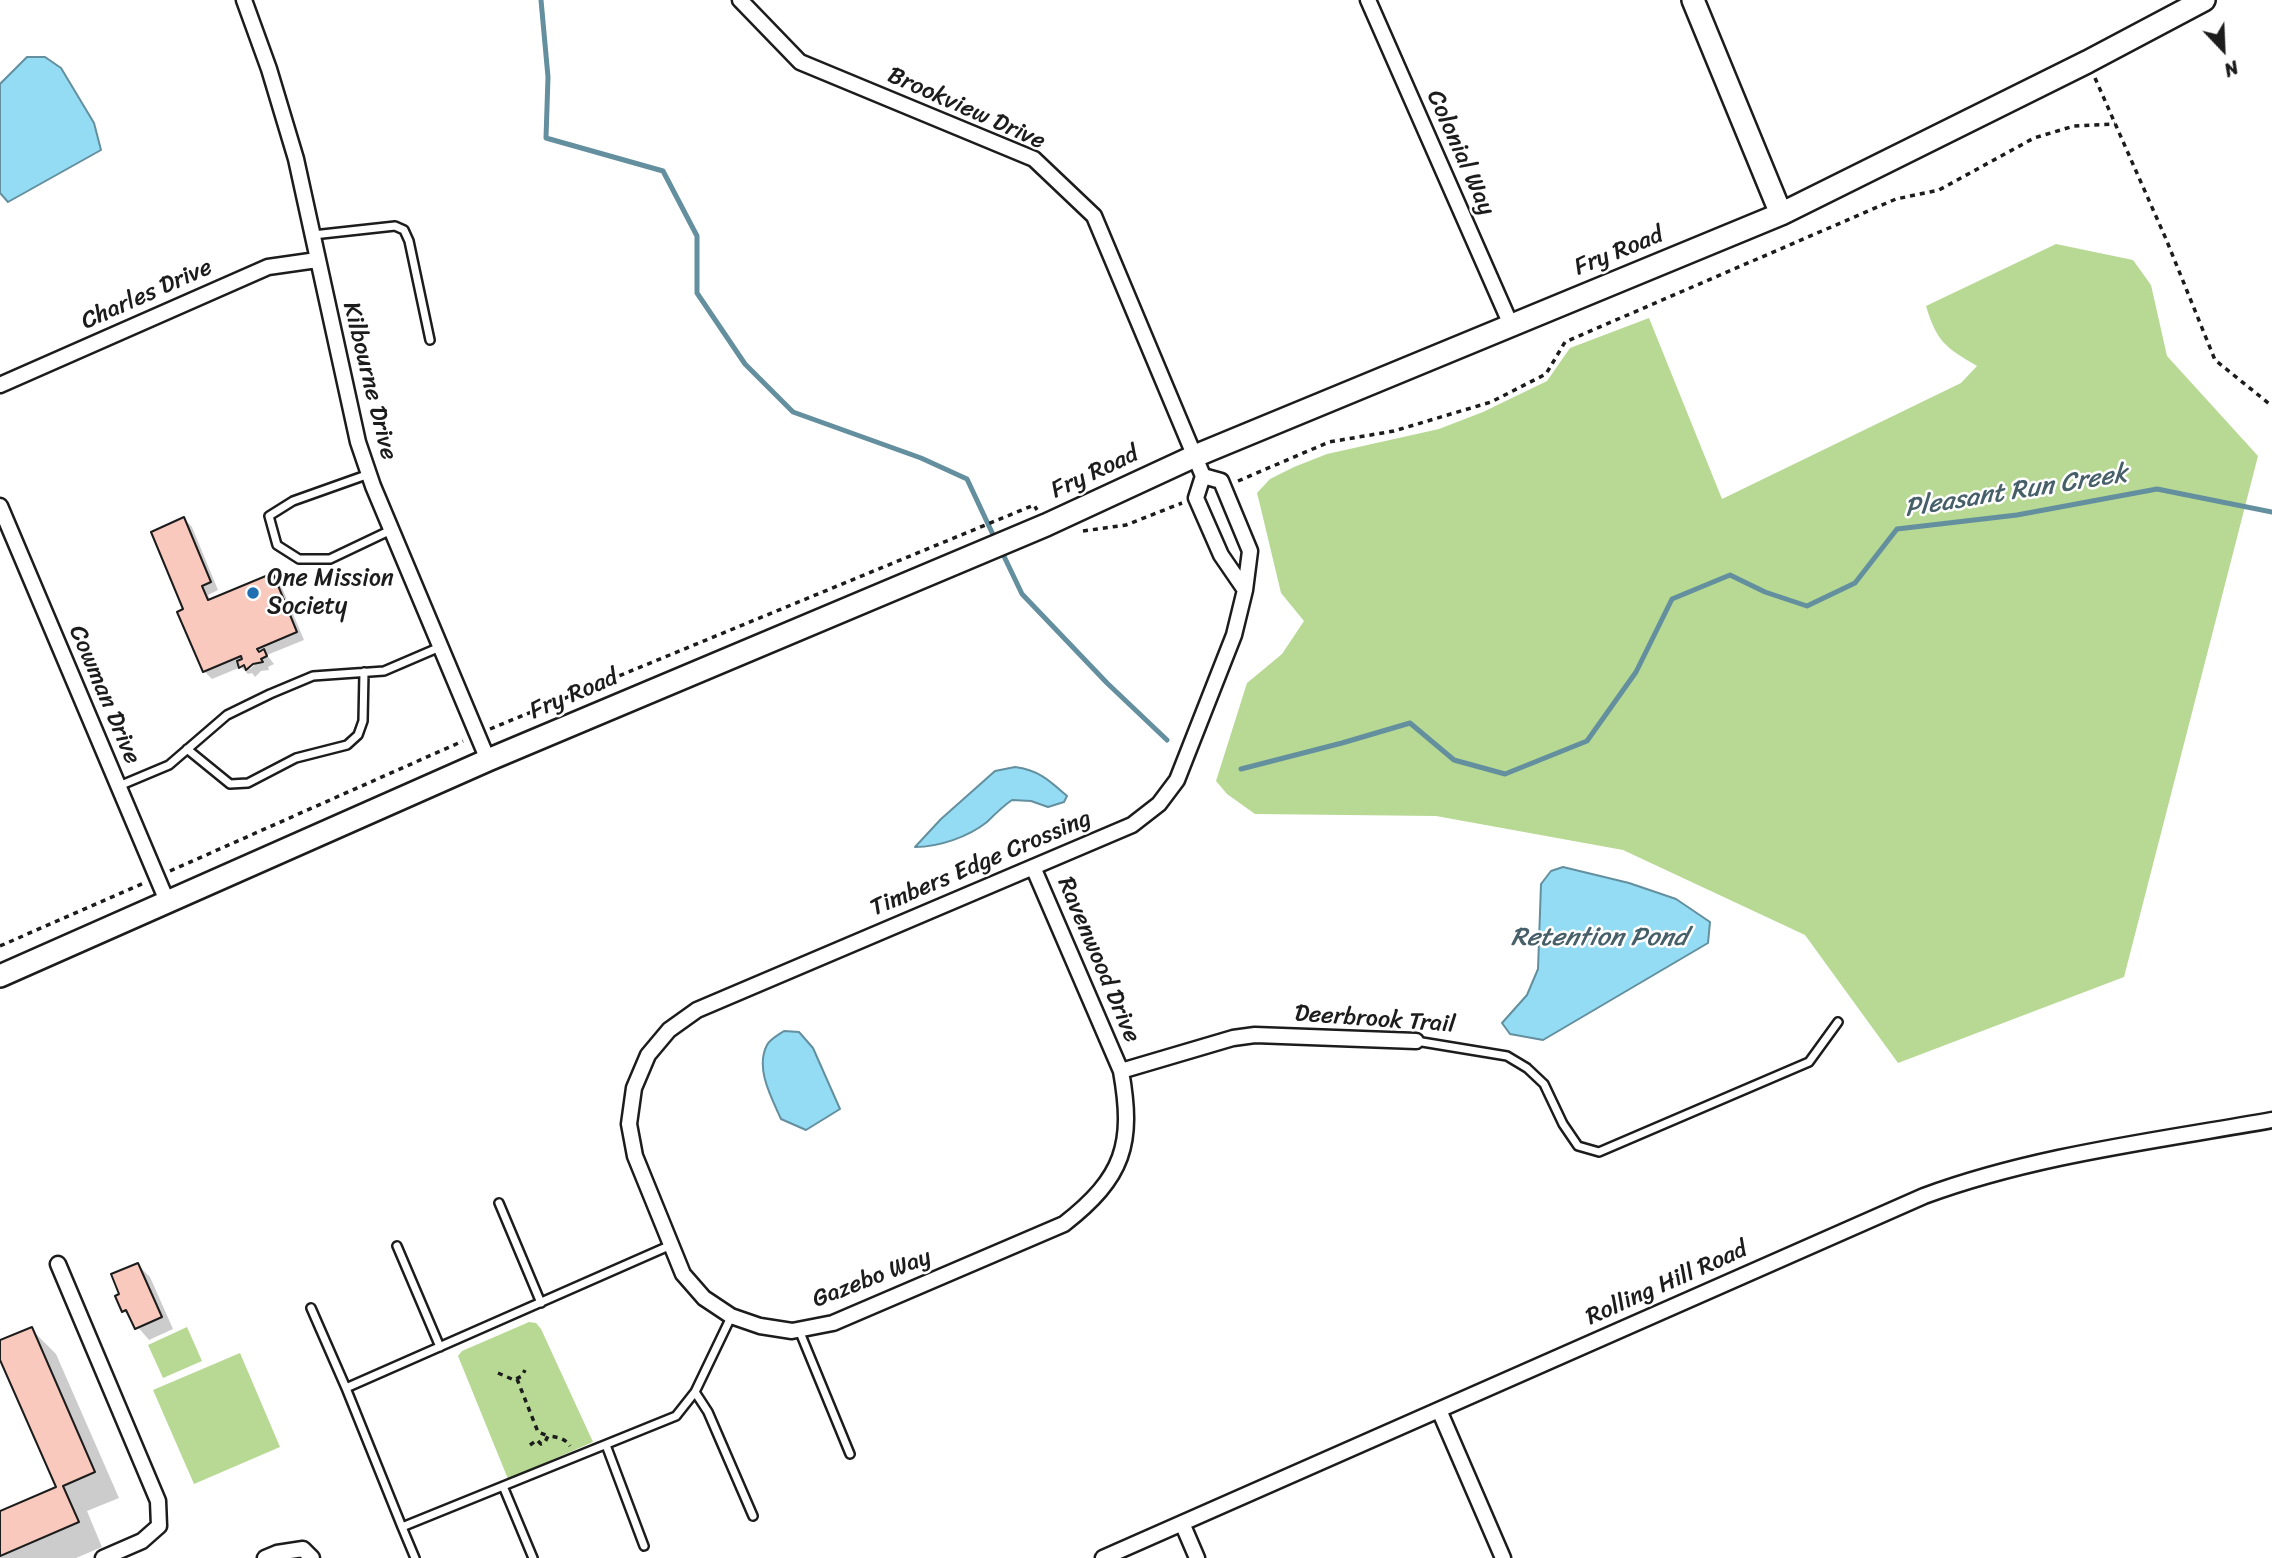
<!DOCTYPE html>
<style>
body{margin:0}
#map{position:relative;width:2272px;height:1558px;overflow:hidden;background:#fff;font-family:Sriracha,sans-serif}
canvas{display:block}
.north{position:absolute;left:2188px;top:14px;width:70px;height:70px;-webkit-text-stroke:5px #fff;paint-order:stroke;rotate:157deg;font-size:19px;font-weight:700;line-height:28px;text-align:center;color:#1c1c1c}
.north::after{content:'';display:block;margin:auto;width:24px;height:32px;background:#1c1c1c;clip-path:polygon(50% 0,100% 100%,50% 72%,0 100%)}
</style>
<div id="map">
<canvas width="2272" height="1558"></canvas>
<div class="north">N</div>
</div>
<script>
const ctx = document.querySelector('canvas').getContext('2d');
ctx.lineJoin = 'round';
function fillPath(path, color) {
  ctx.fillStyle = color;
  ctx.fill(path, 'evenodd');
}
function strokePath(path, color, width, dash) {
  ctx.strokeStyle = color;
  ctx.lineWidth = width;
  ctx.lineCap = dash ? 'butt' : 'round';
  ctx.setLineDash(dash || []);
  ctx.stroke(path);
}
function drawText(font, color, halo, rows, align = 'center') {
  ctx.font = font + ' Sriracha,sans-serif';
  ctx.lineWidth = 5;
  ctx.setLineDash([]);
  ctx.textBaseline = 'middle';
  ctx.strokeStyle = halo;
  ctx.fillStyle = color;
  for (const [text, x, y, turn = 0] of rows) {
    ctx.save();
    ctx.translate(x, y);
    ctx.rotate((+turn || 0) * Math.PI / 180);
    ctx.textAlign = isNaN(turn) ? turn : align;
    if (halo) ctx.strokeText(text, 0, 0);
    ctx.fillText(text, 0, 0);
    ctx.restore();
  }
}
fillPath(new Path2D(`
 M2056 244 2133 260 2151 285 2167 356 2258 456 2124 977 1898 1063 1805 935 1623 850 1436 816 1255 814 1227 794 1216 781 1247 683 1282 654 1304 621 1281 593 1260 505 1257 493 1270 479 1294 467 1327 454 1439 429 1483 412 1547 381 1570 348 1649 318 1722 499 1961 383 1977 366C1945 347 1937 342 1926 306Z
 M529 1322 536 1323 541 1329 593 1442 508 1479 458 1356 462 1351Z
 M187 1327 202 1361 163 1378 148 1345Z
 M240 1353 280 1447 194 1484 153 1390Z`), '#b7d994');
const water = new Path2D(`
 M27 57H45L61 68 94 123 101 150 8 202 0 193V84Z
 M1015 767C1039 770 1050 781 1067 796L1064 802 1048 807 1031 801 1012 800C1003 806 995 814 987 822 968 837 939 847 915 847L941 819 995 771Z
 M1563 867 1629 883 1676 899 1710 922 1708 943 1543 1040 1510 1034 1502 1023 1527 995 1538 969 1541 884 1551 871Z
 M784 1031 799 1032 813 1048 840 1109 806 1130 781 1119C771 1097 755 1068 767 1045 770 1039 778 1035 784 1031Z`);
fillPath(water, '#93dcf4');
strokePath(water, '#638f9e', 2);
fillPath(new Path2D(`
 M184 519 192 527 218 590 208 595 211 601 272 575 280 583 304 640 267 655 274 664 268 667 269 670 261 671 255 677 252 673 248 674 241 667 212 679 204 671 186 610ZM261 659 250 669 247 666Z
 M138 1265 150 1277 173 1329 149 1340 124 1311 122 1295Z
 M31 1329 56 1354 119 1498 87 1511 102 1547 76 1558H0V1513L58 1488 0 1355V1342Z`), '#0003');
strokePath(new Path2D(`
 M541 0 548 77 546 138 663 171 697 236V293L745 364 793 412 921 458 967 479 996 541
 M1001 550 1022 594 1107 683 1167 740
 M1241 769 1342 743 1410 723 1454 760 1505 774 1587 741 1636 672 1672 599 1730 575 1765 592 1807 606 1855 583 1897 529 2017 515 2157 489 2272 512`), '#638f9e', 5);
const building = new Path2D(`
 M184 517 211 582 202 586 208 600 273 573 297 632 257 649 259 652 264 649 267 656 261 659 263 662 253 664 246 670 244 665 239 668 237 661 242 659 241 656 203 672 177 612 183 609 151 532Z
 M138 1263 162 1317 135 1329 126 1310 122 1312 115 1296 119 1294 111 1274Z
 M32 1327 95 1472 63 1486 79 1522 0 1556V1511L56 1487 0 1360V1340Z`);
fillPath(building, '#f8c9bc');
strokePath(building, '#1c1c1c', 2);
const lane = new Path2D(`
 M313 235 395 226 404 230 409 241 430 340
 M369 474 293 501 269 516 277 545 299 559H330L391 530
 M187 749 230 784 248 783 296 758 347 745 358 735 363 721 364 672
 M119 786 169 765 227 715 270 694 313 676 384 671 440 647
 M1416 1041 1507 1056 1527 1068 1544 1084 1563 1124 1578 1146 1599 1152 1809 1062 1838 1022
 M499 1203 541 1303
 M671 1245 346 1388 402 1527 676 1416 695 1392 731 1317
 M397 1246 440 1347
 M311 1308 346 1388
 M799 1330 850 1454
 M695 1392 708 1412 753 1516
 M606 1445 644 1546
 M503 1486 533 1558
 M402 1527 415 1558`);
const street = new Path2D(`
 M244 0 269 69 296 159 358 442 373 486 488 760
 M740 0 800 62 1034 159 1094 216 1203 476 1196 498 1221 555 1245 590
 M1368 0 1511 325
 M0 385 268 267 317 260
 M0 506 167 901
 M1033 867 1121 1071C1134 1144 1124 1177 1064 1224L833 1323 792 1331 760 1326 731 1316 704 1298 683 1274 635 1156 629 1124 634 1088 648 1055 669 1030 697 1010 1132 825 1159 804 1177 780 1234 635 1245 590 1250 551 1221 481 1203 476
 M1121 1071 1233 1038 1255 1035 1416 1041
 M58 1264 158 1501 159 1526 142 1541 103 1558
 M1439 1410 1503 1558
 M1182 1523 1197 1558
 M265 1558 277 1553 303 1549 312 1558
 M1103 1558 1924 1196C2035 1155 2155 1141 2272 1120`);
const secondary = new Path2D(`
 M1693 0 1781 214
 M0 976 488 760 1046 525 1195 456 1781 214 2087 62 2204 0`);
strokePath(lane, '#1c1c1c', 12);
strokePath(street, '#1c1c1c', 19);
strokePath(secondary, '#1c1c1c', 26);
strokePath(new Path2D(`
 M2095 78 2166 239 2215 360 2272 406
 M1238 481 1329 442 1394 431 1491 402 1546 374 1565 342 1896 199 1939 190 2034 138 2074 126 2115 124
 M1083 531 1126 525 1182 503
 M490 729 1034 505 1037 510
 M170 871 463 741
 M0 946 144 883
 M498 1373 514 1380 522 1376 525 1370
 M517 1379 538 1432 548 1436
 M530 1445 537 1440 541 1444 545 1442 548 1436C557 1437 565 1438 570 1446`), '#1c1c1c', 3.5, [5, 5]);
strokePath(lane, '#fff', 7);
strokePath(street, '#fff', 14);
strokePath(secondary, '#fff', 21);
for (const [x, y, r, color] of [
 [253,593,7,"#1f6fb2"]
]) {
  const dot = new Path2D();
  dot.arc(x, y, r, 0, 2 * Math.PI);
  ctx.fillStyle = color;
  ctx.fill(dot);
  strokePath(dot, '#fff', 2.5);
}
drawText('24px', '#1c1c1c', '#fff', [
 ["Brookview Drive",966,109,24],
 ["Colonial Way",1460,153,66],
 ["Fry Road",1619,252,-22],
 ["Charles Drive",147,295,-24],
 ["Kilbourne Drive",369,381,76],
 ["Fry Road",1095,473,-25],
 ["Cowman Drive",104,695,67],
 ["Fry Road",574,695,-23],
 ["Timbers Edge Crossing",981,864,-23],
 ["Ravenwood Drive",1098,960,67],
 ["Deerbrook Trail",1375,1020,4],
 ["Gazebo Way",872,1279,-21],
 ["Rolling Hill Road",1667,1284,-24]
]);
drawText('24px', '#1c1c1c', '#fff', [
 ["One Mission",267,579],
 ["Society",267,607]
], 'left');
drawText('italic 26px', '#465f68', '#fff', [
 ["Pleasant Run Creek",2016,492,-9],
 ["Retention Pond",1599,938]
]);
</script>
